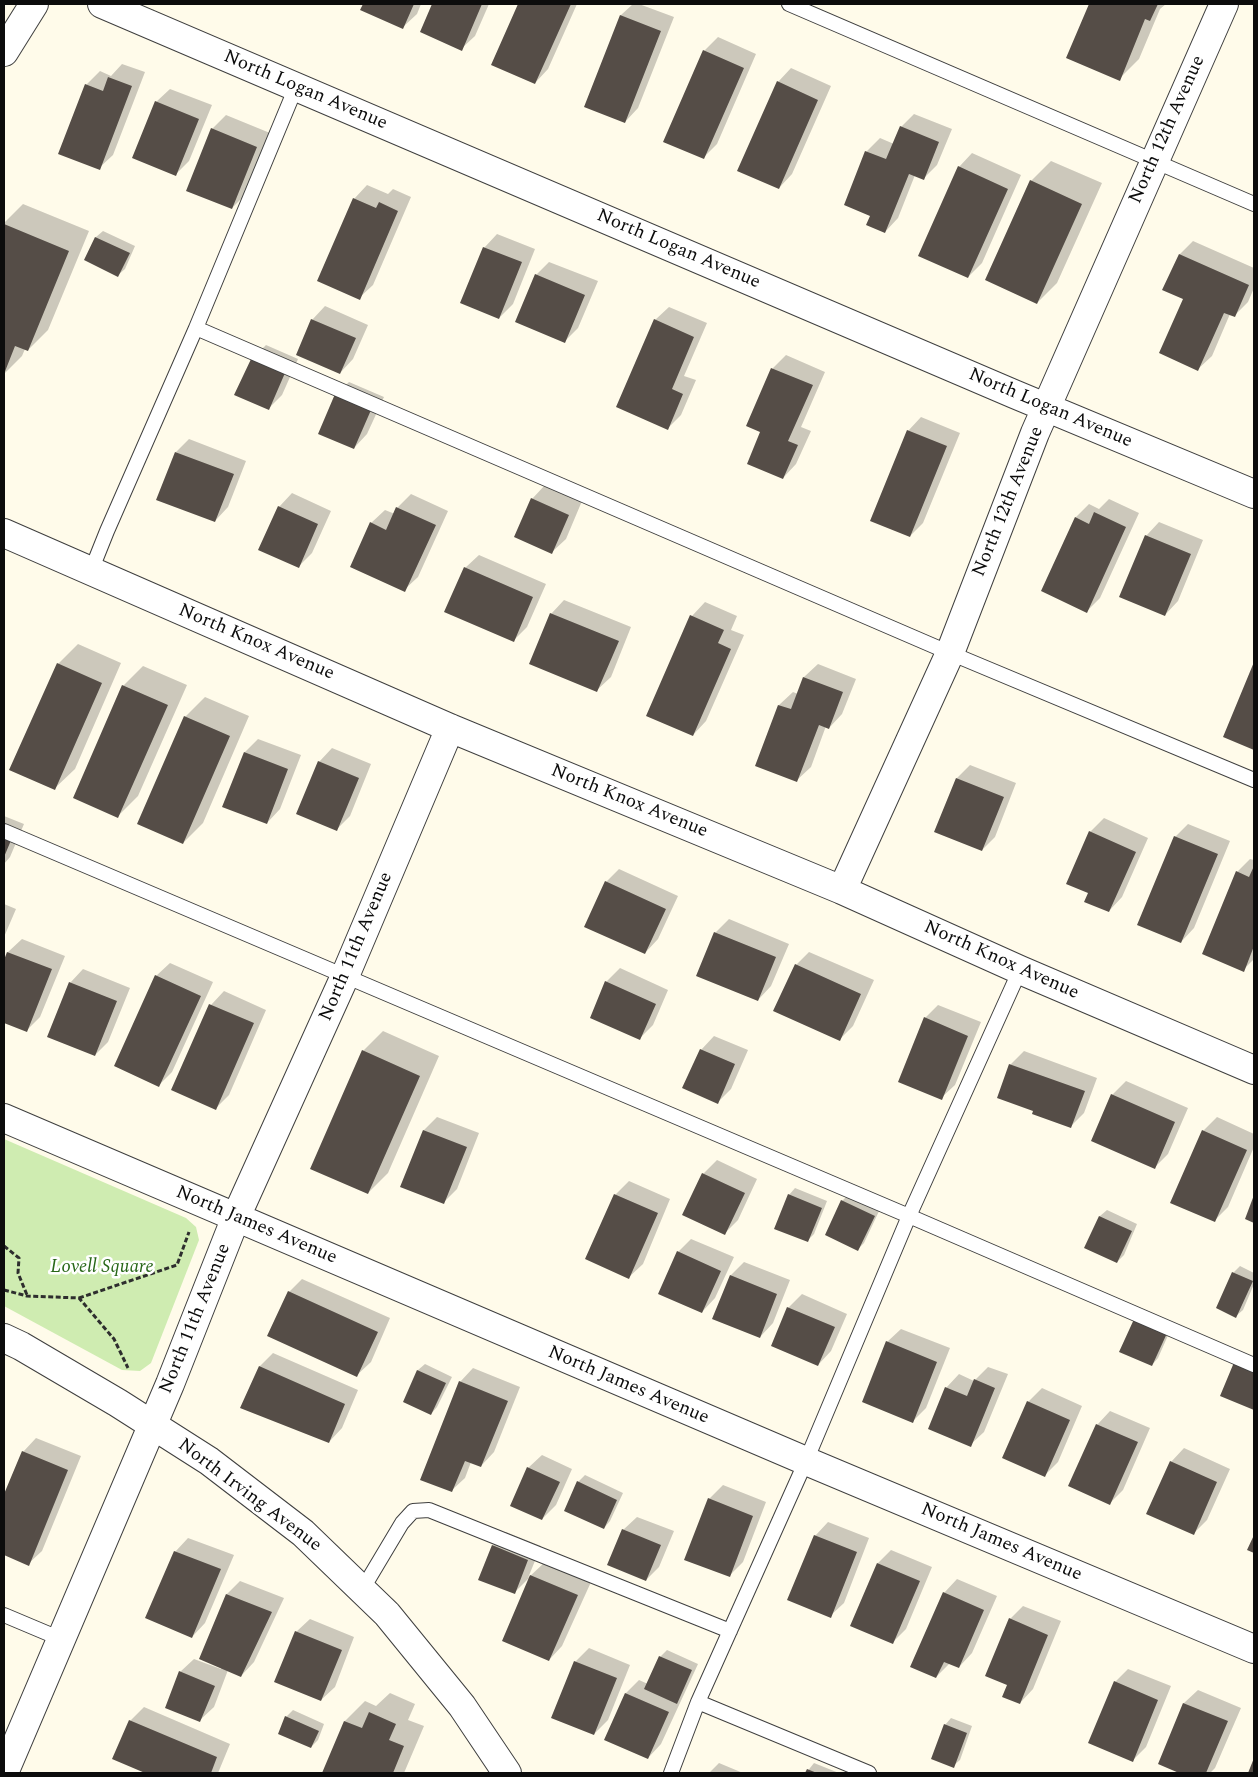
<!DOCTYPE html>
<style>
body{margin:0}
#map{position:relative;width:1258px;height:1777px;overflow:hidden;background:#fffbea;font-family:Spectral,serif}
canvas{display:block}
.frame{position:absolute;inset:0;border:5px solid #0c0c0c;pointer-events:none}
</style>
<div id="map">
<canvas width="1258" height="1777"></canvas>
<div class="frame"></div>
</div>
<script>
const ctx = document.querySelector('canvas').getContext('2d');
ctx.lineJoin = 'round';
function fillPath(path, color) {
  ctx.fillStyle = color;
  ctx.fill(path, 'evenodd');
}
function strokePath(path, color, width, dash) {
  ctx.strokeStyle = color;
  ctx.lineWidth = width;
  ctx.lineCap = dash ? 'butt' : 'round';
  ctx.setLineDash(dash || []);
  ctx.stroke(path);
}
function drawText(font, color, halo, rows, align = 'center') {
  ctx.font = font + ' Spectral,serif';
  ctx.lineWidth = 5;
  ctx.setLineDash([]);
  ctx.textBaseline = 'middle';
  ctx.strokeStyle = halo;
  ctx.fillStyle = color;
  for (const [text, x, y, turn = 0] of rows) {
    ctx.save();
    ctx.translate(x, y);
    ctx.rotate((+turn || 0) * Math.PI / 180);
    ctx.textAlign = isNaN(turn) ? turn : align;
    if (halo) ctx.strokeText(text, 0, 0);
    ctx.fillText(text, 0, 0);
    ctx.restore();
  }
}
fillPath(new Path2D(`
 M4 1139 186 1218 196 1227 199 1240 151 1363 140 1371 122 1370 4 1306Z`), '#cfecb1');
fillPath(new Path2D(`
 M364 4H421L417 14 403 27 362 9Z
 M434 4H489L475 36 461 49 422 31Z
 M519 4H577L548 69 535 83 492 64Z
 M633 4H639L674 17 638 108 625 122 585 106 621 15Z
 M1090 4H1166L1160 9 1139 59 1119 79 1068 58Z
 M718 37 756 54 717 144 703 158 704 51Z
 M122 64 145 72 113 155 99 168 86 85 100 71 111 76Z
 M791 68 831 86 792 174 779 188 778 82Z
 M170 89 212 105 189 161 176 174 156 102Z
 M914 114 952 129 937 165 923 179 915 175 898 218 885 232 871 215 866 152 880 138 894 144 901 127Z
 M226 115 270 133 245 195 232 208 212 129Z
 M972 153 1021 175 982 263 968 277 959 167Z
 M1051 161 1102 183 1057 283 1037 303 1031 181Z
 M367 185 388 194 393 189 411 197 373 285 359 298 354 199Z
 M23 204 89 231 48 330 28 350 25 349 22 356 4 374V223Z
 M103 231 135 246 125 269 118 275 86 259 96 237Z
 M497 234 535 249 513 304 499 318 484 248Z
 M1193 241 1254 268V288L1248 302 1234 316 1230 314 1212 356 1198 369 1184 299 1164 290 1180 254Z
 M549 262 598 281 578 328 565 341 536 275Z
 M325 306 368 325 353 359 340 373 312 320Z
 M669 307 707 323 684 376 696 380 681 415 668 428 655 320Z
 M266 345 298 359 282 395 268 409 253 358Z
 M786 355 825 372 801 427 811 431 796 464 783 478 762 431 748 425 773 368Z
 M349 382 384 397 367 434 354 448 336 395Z
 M921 417 960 433 923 523 910 536 908 431Z
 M189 439 246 461 228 507 215 521 176 452Z
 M545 485 582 501 566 539 552 552 532 499Z
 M292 493 331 511 312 553 299 566 279 507Z
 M411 494 448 511 418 577 404 590 371 523 385 510 395 514 397 508Z
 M1109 499 1139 513 1100 598 1087 611 1043 591 1076 517 1089 504 1099 509Z
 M1159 522 1203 540 1178 601 1165 615 1146 536Z
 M479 555 546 584 527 627 513 641 465 568Z
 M564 600 631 627 611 677 597 690 551 614Z
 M705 602 737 616 731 630 744 635 706 721 693 735 648 715 692 616Z
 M78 644 121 663 75 769 55 788 58 664Z
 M818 664 856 679 842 714 829 728 826 726 811 767 797 780 779 705 793 692 798 694 804 677Z
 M143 666 187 685 138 796 118 816 123 686Z
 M1254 666V749L1224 736Z
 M205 697 249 716 203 823 183 843 185 717Z
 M258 739 301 755 280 809 267 823 245 752Z
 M332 748 371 764 350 816 336 830 319 762Z
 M970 765 1016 783 995 837 982 850 957 778Z
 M4 816 24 824 10 857 4 864Z
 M1104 818 1148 838 1122 897 1109 911 1090 893V832Z
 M1188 824 1230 841 1194 928 1181 942 1175 837Z
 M1250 859 1254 860V959L1243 970 1237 872Z
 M619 869 678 896 658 939 645 953 606 882Z
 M4 904 16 909 4 937Z
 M729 919 789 944 771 986 758 1000 715 933Z
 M22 939 65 956 40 1017 27 1030 4 1021V964L8 952Z
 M809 952 874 980 853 1026 840 1039 796 965Z
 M170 963 213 982 172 1072 159 1085 156 976Z
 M620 968 668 990 653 1025 640 1038 606 982Z
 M83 969 130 988 108 1042 95 1055 70 983Z
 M224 991 266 1010 229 1095 216 1108 173 1089 211 1005Z
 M938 1005 981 1022 955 1085 941 1098 925 1018Z
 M383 1031 439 1056 388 1173 368 1193 363 1051Z
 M714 1036 748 1050 731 1089 718 1102 701 1050Z
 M1024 1051 1097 1078 1084 1113 1071 1126 1035 1111 1010 1065Z
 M1126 1081 1188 1108 1168 1154 1155 1167 1092 1140 1112 1095Z
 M437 1117 479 1133 457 1189 443 1203 424 1130Z
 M1217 1117 1254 1134V1147L1228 1207 1214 1221 1203 1131Z
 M717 1160 757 1179 738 1220 725 1233 703 1174Z
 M629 1181 670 1199 643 1264 629 1277 615 1195Z
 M795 1188 827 1201 814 1234 807 1241 789 1195Z
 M849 1194 880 1209 864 1243 858 1249 842 1201Z
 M1107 1210 1137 1224 1124 1255 1117 1262 1086 1247 1100 1216Z
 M691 1239 734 1257 715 1298 702 1312 678 1252Z
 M744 1262 790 1280 773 1323 760 1337 731 1275Z
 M1240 1266 1254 1273V1284L1243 1310 1236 1316 1233 1273Z
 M302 1279 390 1318 371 1362 357 1375 289 1292Z
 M802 1294 847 1314 831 1351 818 1365 788 1308Z
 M1142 1311 1173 1324 1158 1358 1152 1365Z
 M901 1329 950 1348 926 1408 913 1421 887 1342Z
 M273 1353 358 1390 342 1428 329 1442 241 1407 260 1366Z
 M425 1364 452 1377 437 1407 431 1414 404 1401 418 1370Z
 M988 1367 1008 1374 984 1432 970 1445 946 1388 959 1374 974 1381Z
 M473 1368 520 1387 494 1452 481 1466 471 1462 465 1478 451 1491 460 1382Z
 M1042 1388 1082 1406 1058 1462 1044 1476 1028 1402Z
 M1110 1411 1150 1428 1123 1490 1110 1503 1097 1425Z
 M36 1438 81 1456 42 1551 28 1564 4 1554V1498L23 1452Z
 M1184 1448 1230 1469 1207 1520 1194 1533 1171 1462Z
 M542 1455 572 1469 556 1505 542 1519 528 1468Z
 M585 1475 623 1493 610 1521 604 1528 578 1482Z
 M723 1485 766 1502 743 1562 729 1576 709 1499Z
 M637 1517 674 1531 659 1567 646 1580 623 1530Z
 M828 1522 869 1538 844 1603 830 1616 815 1536Z
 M506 1532 541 1546 528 1578 545 1562 591 1582 562 1646 549 1660 531 1576 515 1592 493 1546Z
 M188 1538 234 1555 205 1623 192 1637 175 1552Z
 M891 1550 932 1567 906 1629 892 1643 878 1563Z
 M957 1579 997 1596 972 1653 959 1667 950 1663 936 1677 944 1593Z
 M240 1581 284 1598 254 1662 241 1676 228 1670 214 1707 200 1720 180 1672 194 1659 221 1669V1667L201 1658 227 1594Z
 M1023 1606 1061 1621 1033 1689 1020 1703 1009 1685 1010 1619Z
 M310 1619 354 1637 335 1687 321 1700 296 1632Z
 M589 1648 630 1665 608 1720 594 1734 575 1662Z
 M667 1650 698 1664 661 1744 648 1758 606 1739 626 1693 639 1680 648 1684 660 1657Z
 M1128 1669 1171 1686 1146 1747 1133 1760 1115 1682Z
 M1198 1690 1241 1708 1215 1768 1210 1773H1182L1159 1764 1184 1703Z
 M390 1693 415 1704 408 1720 424 1726 404 1773H324L345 1721 365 1701 376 1706Z
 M144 1707 230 1744 218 1773H149L114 1759 130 1721Z
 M293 1710 324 1724 318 1740 311 1747 286 1717Z
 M951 1718 972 1726 960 1760 953 1766 945 1725Z
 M719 1763 743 1773H709Z
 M814 1763 839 1773H806Z`), '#0003');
fillPath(new Path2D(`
 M363 4H414L403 29 360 10Z
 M432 4H482L462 51 420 32Z
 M518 4H571L535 84 491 65Z
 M1089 4H1158L1150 21 1145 19 1120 81 1066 58Z
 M620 15 661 31 625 123 584 107Z
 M703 50 744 68 704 159 663 142Z
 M108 77 132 86 100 170 58 154 85 84 103 91Z
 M777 81 818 100 779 189 737 171Z
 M155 101 199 119 176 176 132 158Z
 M900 126 939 142 924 180 909 174 885 233 866 225 870 216 844 205 865 151 886 159Z
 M211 128 257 147 232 209 186 191Z
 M958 166 1008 189 968 278 918 256Z
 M1030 180 1082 204 1037 304 985 280Z
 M353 198 376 208 379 202 398 211 360 300 317 281Z
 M4 224 69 251 28 351 15 346 4 374Z
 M95 237 130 253 118 277 84 260Z
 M483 247 522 262 499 319 460 303Z
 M1179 254 1249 285 1235 317 1224 313 1198 371 1159 353 1183 299 1162 290Z
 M535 274 585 295 565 343 515 322Z
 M311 319 356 338 340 374 296 355Z
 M654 319 694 337 672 389 683 394 668 430 616 407Z
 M252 357 285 373 269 410 234 395Z
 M771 368 813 385 788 441 798 445 783 479 747 464 760 432 746 426Z
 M335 394 371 410 354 449 318 434Z
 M907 430 947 446 910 537 870 521Z
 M175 452 234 474 215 522 156 500Z
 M531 498 569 515 552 554 514 537Z
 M278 506 318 524 299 568 258 550Z
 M396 507 436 525 405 592 350 567 370 522 386 530Z
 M1094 512 1126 527 1087 613 1041 591 1075 517 1089 524Z
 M1145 535 1191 554 1165 616 1119 597Z
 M464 567 533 597 514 642 444 612Z
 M550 613 619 641 597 692 529 664Z
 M690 615 724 630 718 643 731 649 693 736 646 716Z
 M1254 662V750L1223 737Z
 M57 663 102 683 55 790 9 770Z
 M803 677 843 692 829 729 819 725 797 782 755 766 778 705 791 709Z
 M122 685 168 705 118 818 73 798Z
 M184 716 230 736 183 844 137 824Z
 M244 752 288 769 267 824 222 807Z
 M318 761 359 778 337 831 296 814Z
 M956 778 1004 797 982 851 934 832Z
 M1089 831 1136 852 1109 912 1084 902 1088 893 1066 884Z
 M4 835 12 838 4 857Z
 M1174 836 1218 854 1181 943 1137 925Z
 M1254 866V946L1244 972 1202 954 1236 871 1249 877Z
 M605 881 666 909 645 954 584 927Z
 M714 932 776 957 758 1001 696 976Z
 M7 952 52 969 27 1032 4 1023V960Z
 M795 964 861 994 840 1041 773 1011Z
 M155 975 201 996 159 1087 114 1066Z
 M605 981 656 1004 640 1040 590 1018Z
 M69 982 117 1001 95 1056 47 1037Z
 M209 1004 254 1023 216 1110 171 1090Z
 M924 1017 968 1036 942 1100 898 1082Z
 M700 1049 735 1064 718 1104 682 1088Z
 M362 1050 420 1076 368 1194 310 1169Z
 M1009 1064 1085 1091 1071 1128 1032 1114 1033 1111 997 1098Z
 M1111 1094 1175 1122 1155 1169 1091 1141Z
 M423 1130 467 1147 444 1204 400 1187Z
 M1202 1130 1247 1150 1215 1222 1170 1203Z
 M702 1173 745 1193 725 1235 682 1215Z
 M614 1194 658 1213 629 1279 585 1259Z
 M788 1194 822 1208 808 1242 774 1229Z
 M1254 1195V1223L1245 1219Z
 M841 1200 875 1216 858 1251 825 1235Z
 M1099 1216 1132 1231 1117 1263 1084 1248Z
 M677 1251 721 1271 702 1313 658 1294Z
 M1232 1272 1253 1281 1236 1318 1216 1308Z
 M730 1275 777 1294 760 1338 712 1319Z
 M288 1291 378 1332 357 1377 267 1336Z
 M787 1307 835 1327 818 1366 771 1346Z
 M1135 1317 1168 1331 1152 1366 1119 1352Z
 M886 1341 937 1362 913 1423 862 1402Z
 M1235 1360 1254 1368V1410L1220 1396Z
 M259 1366 345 1404 329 1443 240 1408Z
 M417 1370 446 1383 431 1415 403 1402Z
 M974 1379 995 1388 971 1447 928 1429 945 1387 967 1396Z
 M459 1381 508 1401 481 1467 465 1461 452 1492 420 1480Z
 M1027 1401 1070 1420 1045 1477 1002 1458Z
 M1096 1424 1138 1442 1110 1505 1068 1486Z
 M22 1451 68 1470 29 1566 4 1555V1494Z
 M1170 1461 1217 1482 1194 1535 1146 1514Z
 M527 1467 560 1482 542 1520 510 1506Z
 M577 1481 617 1500 604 1529 564 1511Z
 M708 1498 753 1516 730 1577 684 1560Z
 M622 1529 661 1545 646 1581 607 1565Z
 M814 1535 857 1552 831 1618 787 1600Z
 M1254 1535V1553L1247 1550Z
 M492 1545 528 1560 515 1594 478 1580Z
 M174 1551 221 1569 192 1638 145 1618Z
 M877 1563 920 1581 893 1644 850 1626Z
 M530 1575 578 1595 549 1661 502 1641Z
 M943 1592 984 1610 959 1668 944 1662 936 1678 910 1667Z
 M226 1594 272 1612 241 1677 199 1659Z
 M1009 1618 1048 1635 1020 1704 1002 1697 1007 1685 985 1676Z
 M295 1631 342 1650 321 1701 274 1682Z
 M659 1656 692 1670 677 1704 644 1689Z
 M574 1661 617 1678 594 1735 551 1718Z
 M179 1671 215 1686 200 1722 165 1708Z
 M1114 1681 1158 1700 1133 1762 1088 1743Z
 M625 1693 669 1712 648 1759 604 1740Z
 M1183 1703 1228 1721 1206 1773H1179L1158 1764Z
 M369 1712 396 1724 389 1740 404 1746 393 1773H322L344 1721 362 1728Z
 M285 1716 319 1731 311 1748 278 1734Z
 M129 1720 217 1757 211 1773H145L112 1759Z
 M944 1724 967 1733 954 1768 931 1759Z
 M1254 1758V1773H1248Z
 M807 1769 817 1773H805Z`), '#554d47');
const lane = new Path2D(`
 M789 4 1254 204
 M196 328 296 87
 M91 571 107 531 196 328 950 653 1254 780
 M4 831 909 1216 1254 1365
 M362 1590 402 1523 413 1511 429 1510 730 1631
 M4 1615 61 1639
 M698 1702 869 1773
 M671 1773 698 1702 806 1461 909 1216 1020 970`);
const street = new Path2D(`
 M102 4 1014 394 1254 494
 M4 52 34 4
 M4 533 450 728 842 890 1020 970 1254 1070
 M842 890 950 653 1035 433 1224 4
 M4 1118 806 1461 1254 1649
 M4 1338 21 1346 118 1403 209 1461 303 1533 387 1614 462 1706 507 1773
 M4 1773 170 1384 236 1217 345 976 450 728`);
strokePath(lane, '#3f3f3f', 16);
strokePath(street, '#3f3f3f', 30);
strokePath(new Path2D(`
 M4 1246 19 1258 18 1273 27 1295
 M4 1290 27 1296 79 1298 114 1339 128 1368
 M79 1298 177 1265 189 1232`), '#2e2e2e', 3, [5, 2.5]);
strokePath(lane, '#fff', 14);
strokePath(street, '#fff', 28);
drawText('19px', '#0c0c0c', '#fff', [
 ["North Logan Avenue",305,91,23],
 ["North 12th Avenue",1168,130,-66],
 ["North Logan Avenue",678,250,23],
 ["North Logan Avenue",1050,409,23],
 ["North 12th Avenue",1009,502,-68],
 ["North Knox Avenue",256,643,23],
 ["North Knox Avenue",629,802,22],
 ["North 11th Avenue",357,947,-67],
 ["North Knox Avenue",1001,961,24],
 ["North James Avenue",256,1226,23],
 ["North 11th Avenue",196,1319,-68],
 ["North James Avenue",628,1386,23],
 ["North Irving Avenue",249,1496,37],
 ["North James Avenue",1001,1543,23]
]);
drawText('italic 19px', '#286718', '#fff', [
 ["Lovell Square",102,1268]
]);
</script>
